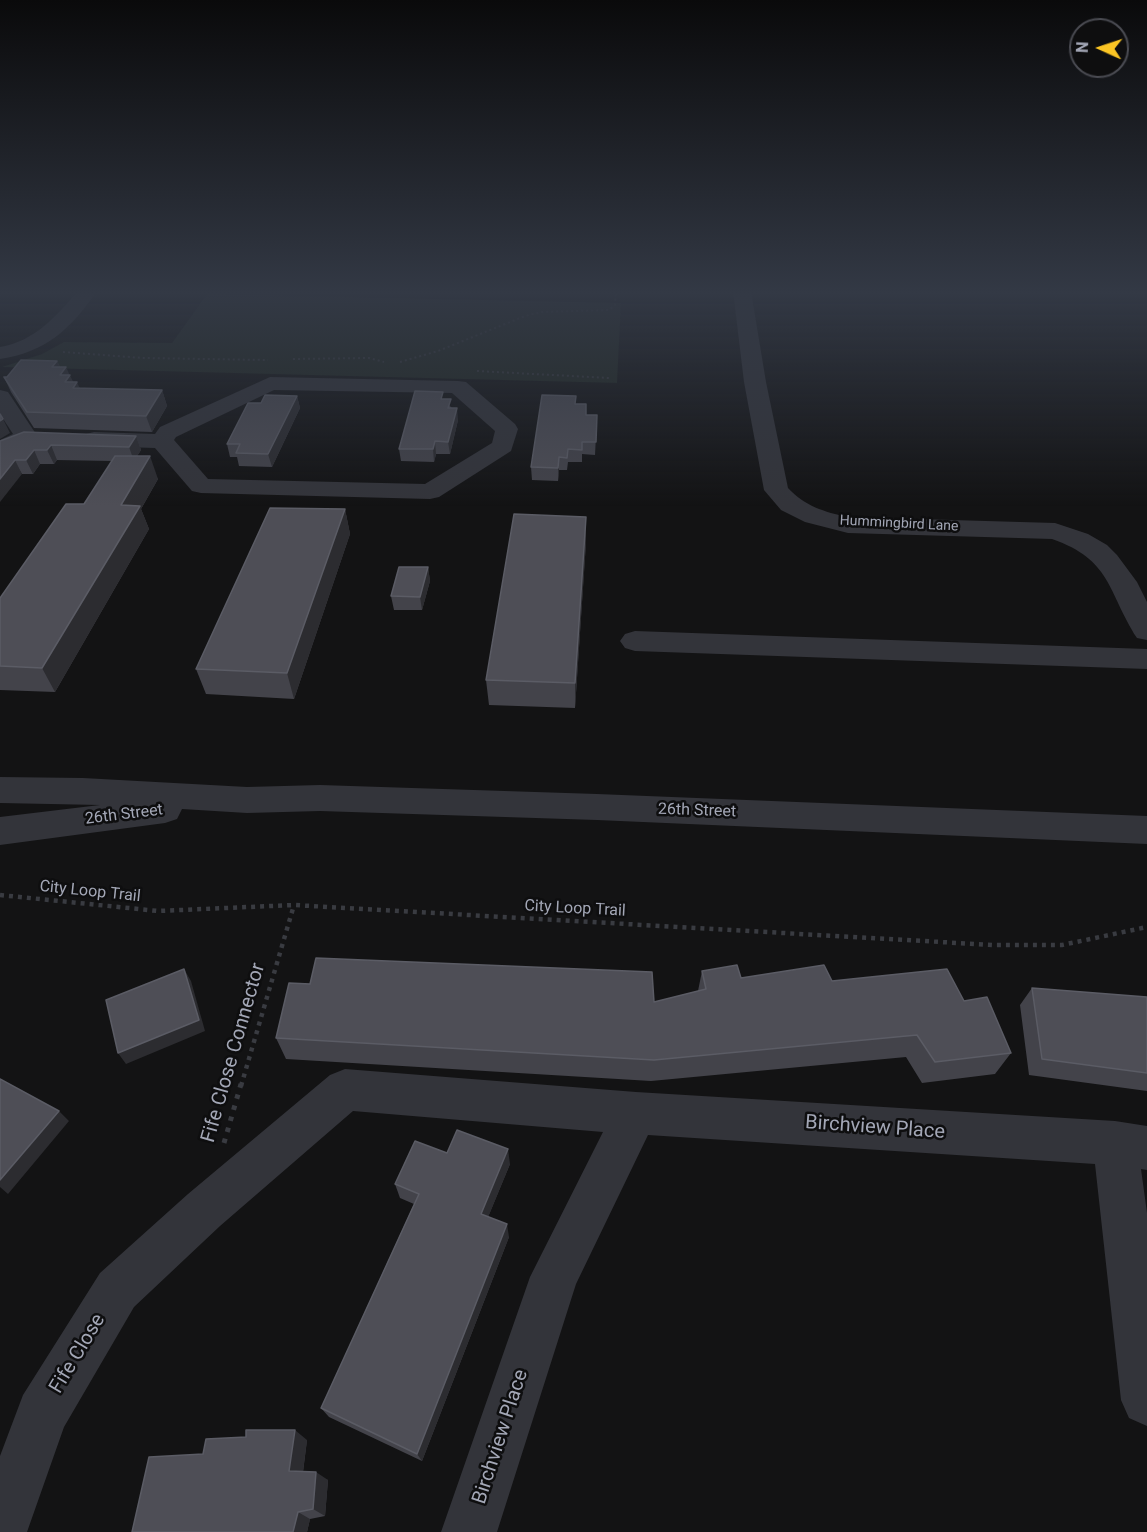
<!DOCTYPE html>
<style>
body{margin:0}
#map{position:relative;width:1147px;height:1532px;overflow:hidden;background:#131314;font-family:Roboto,sans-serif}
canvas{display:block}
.north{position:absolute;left:1069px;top:18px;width:60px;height:60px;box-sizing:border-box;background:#0e0e0f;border:2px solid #4a4b52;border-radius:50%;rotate:273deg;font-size:16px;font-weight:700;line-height:24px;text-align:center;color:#a3a7b6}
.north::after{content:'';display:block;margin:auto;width:21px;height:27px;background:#fbc524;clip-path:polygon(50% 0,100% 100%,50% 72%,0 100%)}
</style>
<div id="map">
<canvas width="1147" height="1532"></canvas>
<div class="north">N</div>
</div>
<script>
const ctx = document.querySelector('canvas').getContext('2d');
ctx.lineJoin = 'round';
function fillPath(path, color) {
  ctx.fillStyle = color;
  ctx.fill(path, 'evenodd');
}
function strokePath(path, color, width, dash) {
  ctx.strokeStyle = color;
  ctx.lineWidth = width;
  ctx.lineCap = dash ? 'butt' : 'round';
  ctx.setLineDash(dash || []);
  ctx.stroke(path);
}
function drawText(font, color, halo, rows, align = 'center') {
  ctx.font = font + ' Roboto,sans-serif';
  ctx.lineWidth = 5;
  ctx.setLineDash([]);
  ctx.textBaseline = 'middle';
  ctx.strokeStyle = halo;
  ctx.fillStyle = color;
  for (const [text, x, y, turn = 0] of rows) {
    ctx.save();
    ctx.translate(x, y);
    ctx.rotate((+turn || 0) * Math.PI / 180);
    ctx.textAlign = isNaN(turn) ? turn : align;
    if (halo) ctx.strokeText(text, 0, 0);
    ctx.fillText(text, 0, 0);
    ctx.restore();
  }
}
fillPath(new Path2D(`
 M207 294 621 303 617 383 2 367 42 354 64 342 172 343Z`), '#1f2720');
strokePath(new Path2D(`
 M63 352 143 358 268 360
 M293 359 369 358 384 362
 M400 362 438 351 525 316 541 312 609 310 615 305 616 291
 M477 371 609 378`), '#393b41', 2, [2, 3]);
strokePath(new Path2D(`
 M0 895 158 911 294 905 993 945H1062L1147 927
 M241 1086 294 905`), '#393b41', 4.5, [4, 5]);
strokePath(new Path2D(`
 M224 1143 241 1084`), '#393b41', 5, [4.5, 7]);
fillPath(new Path2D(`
 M78 291H97C71 329 46 352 0 359V347C35 341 55 317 78 291Z
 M733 291H751L766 382 788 488C805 506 824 512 848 517L1055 523 1088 534 1107 545 1117 555 1137 582 1147 602V640L1137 638C1107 591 1112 560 1052 539L848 533 805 522 781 510 764 490 744 382Z
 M270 377 458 381 466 382 515 424 518 429 511 451 439 497 430 499 201 493 192 491 155 448 94 446 86 444 82 439 86 434 94 432 155 434 160 427ZM274 390 452 393 495 431 492 443 425 484 208 479 174 440 176 437Z
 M0 390 8 392 38 437 34 442 0 456V440L13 434 0 414Z
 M635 631 1147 649V669L635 651 625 648 620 641 625 634Z
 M0 777 83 778 247 787 320 785 597 794 1147 816V844L597 820 320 811 247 813 182 809 177 819 165 823 0 845V817L100 805 0 803Z
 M345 1069 636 1092 1115 1121 1147 1126V1170L1141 1169 1147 1213V1426L1129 1418 1121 1400 1095 1164 648 1135 576 1284 497 1532H441L530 1277 603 1132 353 1111 220 1226 134 1307 64 1427 27 1532H0V1456L23 1395 100 1273 188 1194 330 1075Z`), '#33343a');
fillPath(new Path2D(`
 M57 361 60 367 69 375 73 382 80 388 162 390 167 406 152 432 34 428 11 392 4 377H7Z
 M297 396 300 408 272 467 239 466 237 457H230L227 444 261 403Z
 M443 399 452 408 458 420 450 454H436L434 462 401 461 399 449Z
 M576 404H586V415H597L595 455 582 454V462H568L567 470H559L558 481 532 480 531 467Z
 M136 436 141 450 137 456 158 479 141 509 149 529 55 692 0 690V598L84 504 112 461 57 460 54 464H40L33 474H22L0 441Z
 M345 509 350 534 294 699 206 694 196 669Z
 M586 517V542L575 708 489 705 486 680Z
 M428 567 430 581 422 610H394L391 596Z
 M702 971 741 978 832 981 964 1001 1011 1053 995 1074 922 1083 906 1057 651 1081 286 1059 276 1038 654 1002 698 991Z
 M1032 988 1147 997V1091L1029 1075 1020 1005Z
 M447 1153 510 1164 488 1217 509 1237 422 1461 329 1417 321 1408 414 1204 400 1198 395 1184Z
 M307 1440 303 1472 328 1480 325 1516 310 1519 307 1532 203 1454Z`), '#43434a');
fillPath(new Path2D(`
 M57 361 62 372 66 367 75 386 77 382 84 398 59 382 52 367Z
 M162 390 167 406 152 432 146 416Z
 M297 396 300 408 272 467 268 454Z
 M457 408 458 420 450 454 448 442Z
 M3 419 10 433 0 439V421Z
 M136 436 141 450 134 461 129 447Z
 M435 441 436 454 434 462 433 449Z
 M51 445 57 460 54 464 47 450Z
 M34 450 40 464 33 474 26 460Z
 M150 456 158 479 141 509 149 529 55 692 42 668 121 505Z
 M559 457V470L558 481V468Z
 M15 460 22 474 0 502V479Z
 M345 509 350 534 294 699 287 673Z
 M586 517V542L575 708V683Z
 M428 567 430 581 422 610 420 597Z
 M184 969 191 981 205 1031 126 1064 118 1053Z
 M59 1111 69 1121 8 1194 0 1187V1180Z
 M508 1149 510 1164 484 1227 481 1214Z
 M507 1224 509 1237 422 1461 417 1454Z
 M295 1430 307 1440 302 1479 289 1471Z
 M316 1472 328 1480 325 1516 313 1509Z
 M298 1512 310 1519 307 1532H293Z`), '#2c2c30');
const building = new Path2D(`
 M21 360 57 361 52 367H66L60 375H70L65 382H77L73 388 162 390 146 416 27 412 4 377H7Z
 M415 391 443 392 441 399H451L448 408H457L448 442 435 441 433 449H399Z
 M265 395 297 396 268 454 236 453 240 444H227L248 403H261Z
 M542 395 576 396 575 404H586V415H597L596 442H582V450L568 449 567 458 559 457 558 468 531 467Z
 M0 414 3 419 0 421Z
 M24 432 136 436 129 447 51 445 47 450H34L26 460H15L0 479V441Z
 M115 456H150L121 505 140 506 42 668 0 666V598L66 504H84Z
 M270 508 345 509 287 673 196 669Z
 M514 514 586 517 575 683 486 680Z
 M399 567H428L420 597 391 596Z
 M316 958 652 972 654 1002 706 989 702 971 737 965 741 978 824 965 832 981 947 969 964 1001 987 997 1011 1053 935 1062 917 1035 654 1060 276 1038 289 983 310 984Z
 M184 969 199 1020 118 1053 106 1000Z
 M1032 988 1147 997V1073L1042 1059Z
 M0 1079 59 1111 0 1180Z
 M457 1130 508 1149 481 1214 507 1224 417 1454 321 1408 419 1194 395 1184 415 1141 447 1153Z
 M246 1430H295L289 1471 316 1472 313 1509 298 1512 293 1532H132L149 1457 203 1454 206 1439 246 1437Z`);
fillPath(building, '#4e4e56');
strokePath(building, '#5b5c65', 1.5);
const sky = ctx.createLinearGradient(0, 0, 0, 506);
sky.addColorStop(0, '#0a0a0b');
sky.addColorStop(0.58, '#333945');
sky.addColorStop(1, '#33394500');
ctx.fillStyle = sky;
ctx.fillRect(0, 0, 1147, 506);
drawText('14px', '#a3a7b6', '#0e0e0f', [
 ["Hummingbird Lane",899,524,3]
]);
drawText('16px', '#a3a7b6', '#0e0e0f', [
 ["26th Street",697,811,2],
 ["26th Street",124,815,-7],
 ["City Loop Trail",90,892,6],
 ["City Loop Trail",575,909,3]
]);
drawText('20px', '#a3a7b6', '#0e0e0f', [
 ["Fife Close Connector",234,1053,-74],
 ["Birchview Place",875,1128,4],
 ["Fife Close",78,1354,-59],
 ["Birchview Place",501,1437,-72]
]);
</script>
